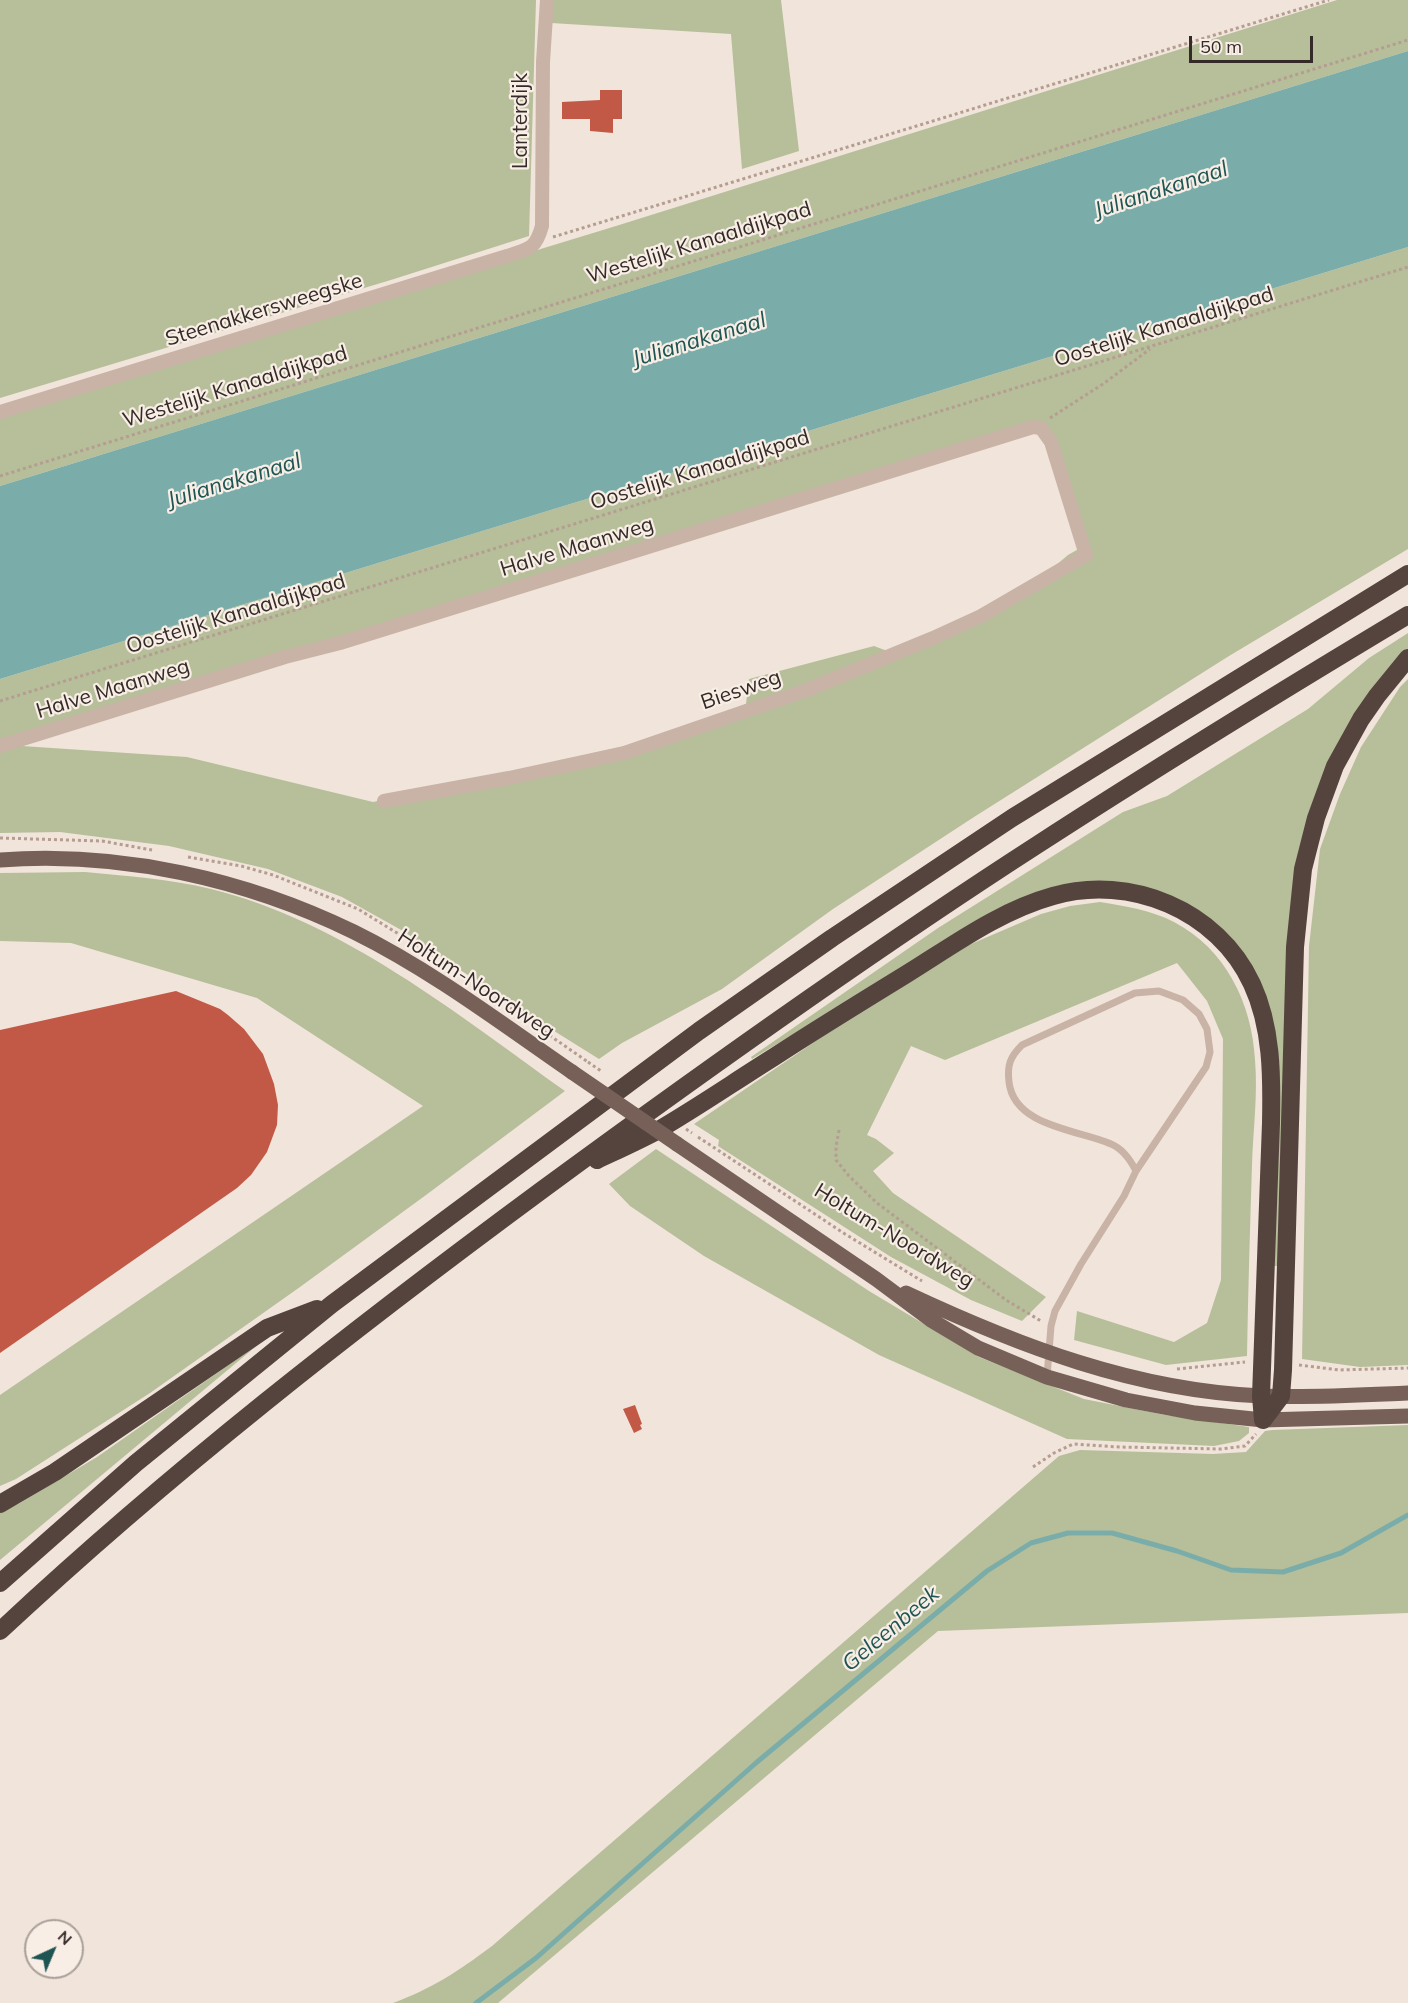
<!DOCTYPE html>
<style>
body{margin:0}
#map{position:relative;width:1408px;height:2003px;overflow:hidden;background:#f1e4da;font-family:Mulish,sans-serif}
canvas{display:block}
.north{position:absolute;left:24px;top:1919px;width:60px;height:60px;box-sizing:border-box;background:#f8eee6;border:2px solid #aaa09a;border-radius:50%;rotate:44deg;font-size:16px;font-weight:700;line-height:24px;text-align:center;color:#342a27}
.north::after{content:'';display:block;margin:auto;width:21px;height:27px;background:#1e5553;clip-path:polygon(50% 0,100% 100%,50% 72%,0 100%)}
.scale{position:absolute;left:1189px;top:36px;width:124px;height:27px;box-sizing:border-box;border:3px solid #342a27;border-top:0;padding-left:8px;font-size:18px;line-height:21px;white-space:nowrap;color:#342a27;-webkit-text-stroke:4px #f8eee6;paint-order:stroke}
</style>
<div id="map">
<canvas width="1408" height="2003"></canvas>
<div class="north">N</div>
<div class="scale">50 m</div>
</div>
<script>
const ctx = document.querySelector('canvas').getContext('2d');
ctx.lineJoin = 'round';
function fillPath(path, color) {
  ctx.fillStyle = color;
  ctx.fill(path, 'evenodd');
}
function strokePath(path, color, width, dash) {
  ctx.strokeStyle = color;
  ctx.lineWidth = width;
  ctx.lineCap = dash ? 'butt' : 'round';
  ctx.setLineDash(dash || []);
  ctx.stroke(path);
}
function drawText(font, color, halo, rows, align = 'center') {
  ctx.font = font + ' Mulish,sans-serif';
  ctx.lineWidth = 4.5;
  ctx.setLineDash([]);
  ctx.textBaseline = 'middle';
  ctx.strokeStyle = halo;
  ctx.fillStyle = color;
  for (const [text, x, y, turn = 0] of rows) {
    ctx.save();
    ctx.translate(x, y);
    ctx.rotate((+turn || 0) * Math.PI / 180);
    ctx.textAlign = isNaN(turn) ? turn : align;
    if (halo) ctx.strokeText(text, 0, 0);
    ctx.fillText(text, 0, 0);
    ctx.restore();
  }
}
fillPath(new Path2D(`
 M0 0H536L529 236 394 279 0 398Z
 M552 0H781L799 151 742 169 731 34 551 23Z
 M1337 0H1408V51L0 486V414L616 226Z
 M1408 247V549L1229 656 974 817 833 909 722 989 622 1043 599 1059 503 999 403 931 342 897 268 869 169 846 60 832 0 833V679ZM1040 425 1082 547 1068 555 1042 577 938 631 890 652 874 646 749 679 746 704 672 735 488 778 373 802 187 757 7 745Z
 M1408 633V650L1315 802 1278 1266H1270L1272 1034 1221 932 1090 883 932 951 752 1059 751 1057 938 928 1123 812 1167 796 1308 709 1369 658Z
 M1408 679V1365L1360 1367 1302 1359 1309 946 1320 849 1340 794 1361 747 1400 687Z
 M85 872C127 876 170 879 211 889 342 921 457 1014 565 1091L426 1195 300 1287 150 1393 16 1479 0 1486V1395L423 1106 257 998 71 943 0 941V873Z
 M1100 902C1125 906 1151 910 1174 922 1226 949 1252 1004 1255 1060 1258 1095 1253 1131 1252 1165 1250 1229 1248 1292 1247 1356L1166 1365 1074 1340 1077 1311 1174 1342 1207 1323 1221 1280 1223 1039 1207 1001 1177 963 945 1060 911 1046 867 1135 876 1139 894 1153 873 1171 893 1193 1046 1297 1022 1321 971 1300 891 1257 718 1146 719 1140 694 1124 936 959 1041 914 1070 906Z
 M656 1149 869 1291 979 1357 1084 1399 1165 1415 1249 1427V1433L1239 1441 1214 1446 1067 1439 879 1355 704 1256 630 1206 609 1184Z
 M260 1343 0 1560V1513L20 1503 97 1457Z
 M1408 1425V1613L938 1631 498 2003H393C433 1988 457 1972 492 1946L1059 1456 1080 1450 1213 1454 1246 1452 1265 1431 1272 1430Z`), '#b6bf9a');
fillPath(new Path2D(`
 M1408 51V247L0 679V486Z`), '#7aadaa');
strokePath(new Path2D(`
 M476 2003 536 1958 757 1762 987 1571 1031 1543 1068 1533H1112L1177 1551 1231 1570 1283 1572 1341 1553 1408 1515`), '#7aadaa', 5);
fillPath(new Path2D(`
 M600 90H622V119H613V133L590 131V119H562V102L600 100Z
 M176 991 220 1009 228 1015 244 1029 263 1054 274 1084 278 1105 277 1125 267 1152 251 1175 237 1188 0 1353V1030Z
 M635 1405 642 1424 640 1425 642 1429 634 1433 623 1409Z`), '#c25946');
strokePath(new Path2D(`
 M553 237 1329 0
 M1050 418 1103 384 1150 349
 M0 476 1408 40
 M0 701 1408 267
 M0 838 102 841 152 850
 M188 857 241 866 273 875 358 909 441 960 588 1062
 M839 1130 836 1147V1160L849 1176 877 1203 1006 1300 1041 1321
 M698 1137 845 1234 922 1281
 M1299 1365 1339 1370 1408 1368
 M1177 1369 1245 1362
 M1033 1467 1054 1453 1073 1444 1119 1447 1221 1449 1245 1446 1256 1434`), '#b49d91', 3, [3, 3]);
strokePath(new Path2D(`
 M1047 1377 1051 1326 1055 1311 1081 1264 1124 1196 1136 1171 1206 1067 1210 1052 1207 1029 1199 1014 1183 1000 1159 991 1135 993 1022 1045C1010 1057 1007 1065 1009 1082 1014 1127 1080 1130 1111 1144 1123 1149 1131 1161 1136 1171`), '#c8b3a6', 7);
strokePath(new Path2D(`
 M0 412 507 256C530 248 535 250 542 226L543 62 547 0
 M0 746 285 657 340 643 1033 427 1041 428 1051 442 1086 555 981 616 933 638 807 690 624 753 509 778 384 801`), '#c8b3a6', 14);
strokePath(new Path2D(`
 M0 860C121 851 245 879 354 932 431 970 501 1023 572 1072
 M677 1144 876 1279 931 1320 978 1348 1047 1377 1126 1400 1195 1413 1263 1420 1408 1416
 M906 1293C1019 1346 1136 1391 1262 1396 1311 1398 1360 1395 1408 1393`), '#766058', 15);
strokePath(new Path2D(`
 M597 1160C616 1151 636 1142 655 1132 695 1109 734 1082 774 1057 817 1029 861 1002 905 975 952 946 999 911 1053 896 1130 874 1218 910 1252 984 1272 1027 1272 1076 1271 1123L1261 1396 1263 1420
 M1263 1420 1281 1396 1283 1370 1295 947 1303 869 1316 818 1335 766 1361 719 1377 696 1408 658
 M0 1504 55 1472 267 1328 317 1309
 M0 1583 136 1463 332 1304 699 1031 832 938 1012 818 1408 574
 M0 1631C170 1472 355 1328 542 1190 704 1071 868 954 1037 845 1159 766 1283 690 1408 615`), '#55433e', 18);
strokePath(new Path2D(`
 M588 1062 601 1071
 M686 1129 692 1133`), '#b49d91', 3, [3, 3]);
strokePath(new Path2D(`
 M572 1072 677 1144`), '#766058', 15);
drawText('21px', '#342a27', '#f8eee6', [
 ["Lanterdijk",521,121,-90],
 ["Westelijk Kanaaldijkpad",699,243,-17],
 ["Steenakkersweegske",264,310,-17],
 ["Oostelijk Kanaaldijkpad",1164,327,-17],
 ["Westelijk Kanaaldijkpad",235,387,-17],
 ["Oostelijk Kanaaldijkpad",700,470,-17],
 ["Halve Maanweg",577,547,-17],
 ["Oostelijk Kanaaldijkpad",236,614,-17],
 ["Halve Maanweg",113,689,-17],
 ["Biesweg",741,690,-19],
 ["Holtum-Noordweg",476,984,33],
 ["Holtum-Noordweg",894,1236,31]
]);
drawText('italic 22px', '#1e5553', '#f8eee6', [
 ["Julianakanaal",1161,190,-18],
 ["Julianakanaal",699,340,-17],
 ["Julianakanaal",234,481,-17],
 ["Geleenbeek",891,1629,-40]
]);
</script>
